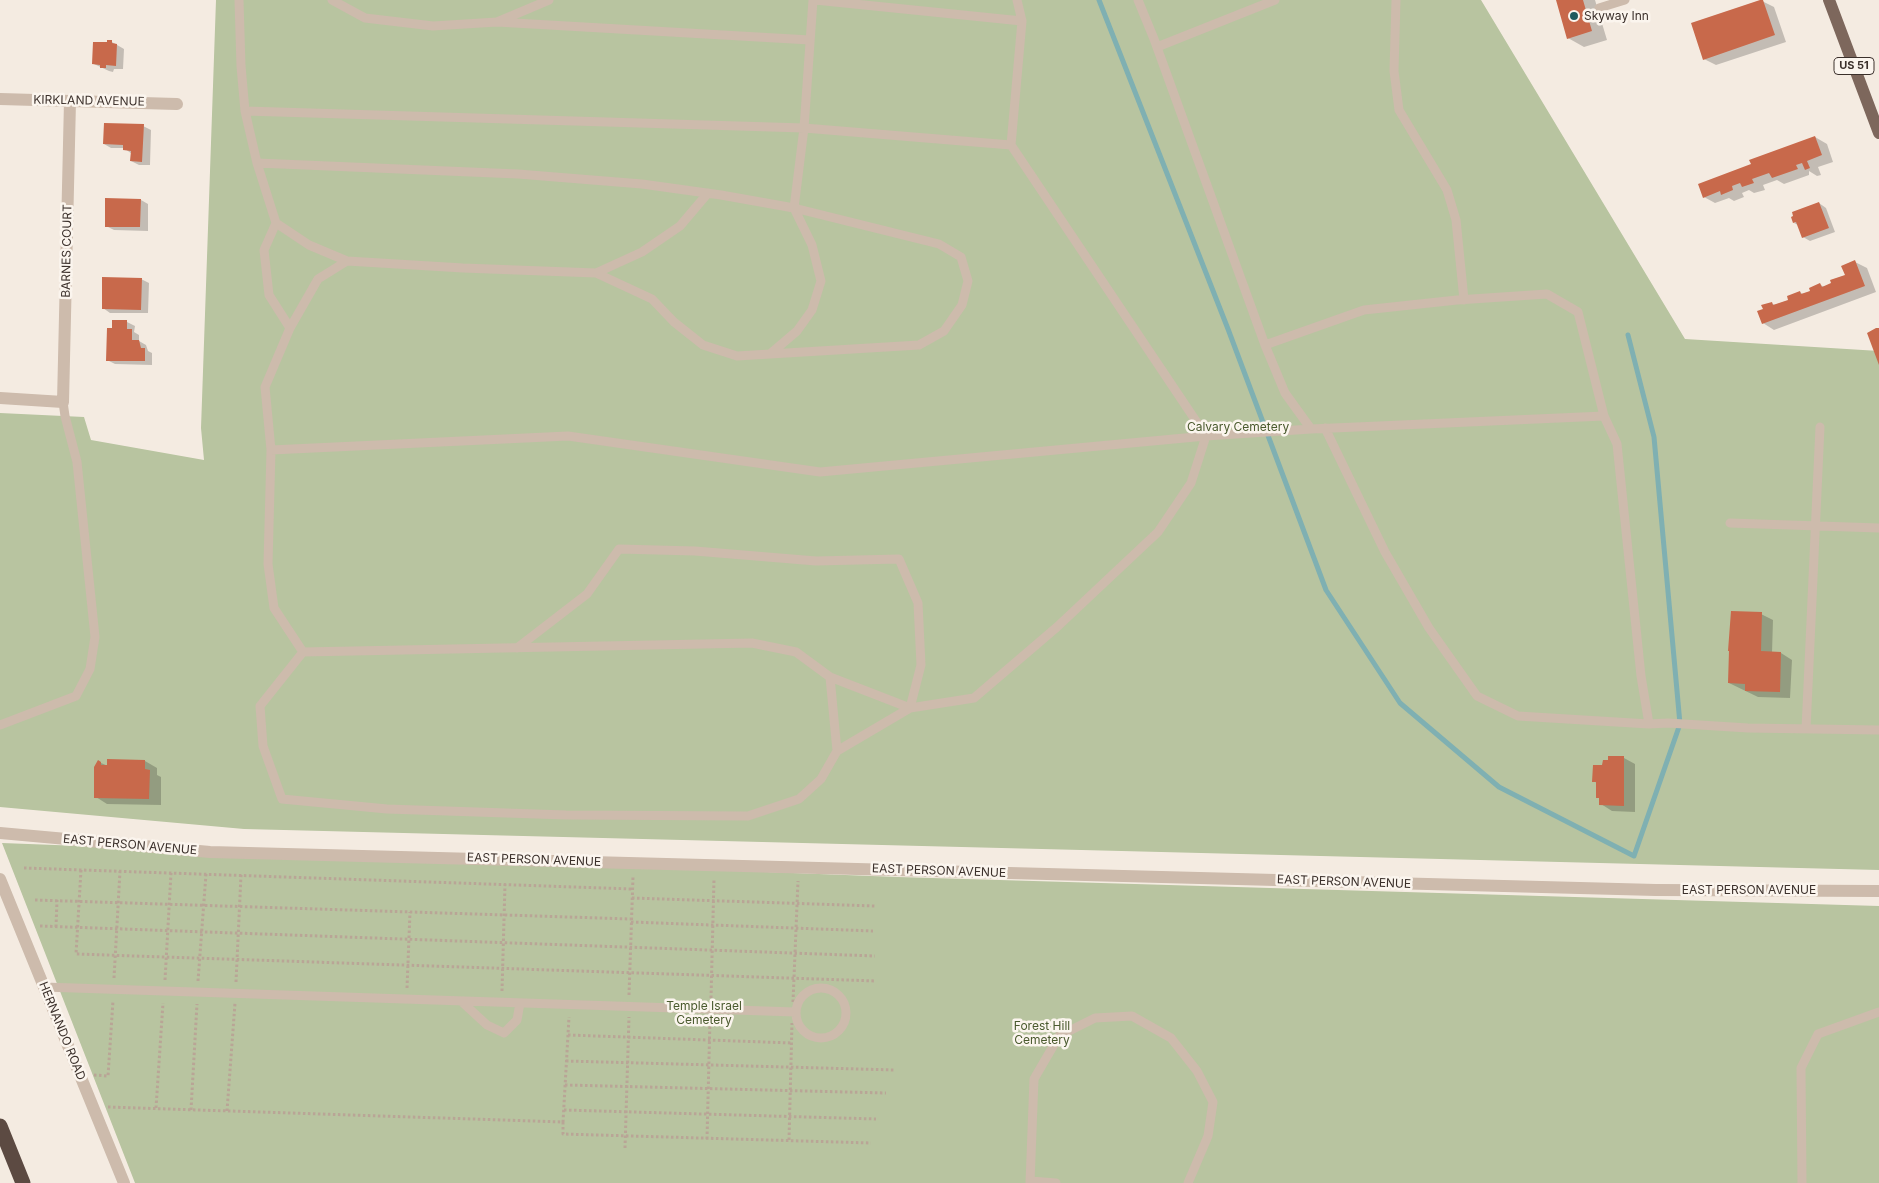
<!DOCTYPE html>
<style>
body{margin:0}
canvas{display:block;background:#f4ebe1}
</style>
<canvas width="1879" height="1183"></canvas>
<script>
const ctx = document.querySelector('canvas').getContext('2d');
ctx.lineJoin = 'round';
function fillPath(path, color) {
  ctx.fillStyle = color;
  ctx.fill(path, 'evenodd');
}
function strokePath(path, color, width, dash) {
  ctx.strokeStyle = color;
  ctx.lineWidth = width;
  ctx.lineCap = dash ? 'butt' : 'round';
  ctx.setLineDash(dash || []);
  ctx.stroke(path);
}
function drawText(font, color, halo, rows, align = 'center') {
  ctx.font = font + ' Inter,sans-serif';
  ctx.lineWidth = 5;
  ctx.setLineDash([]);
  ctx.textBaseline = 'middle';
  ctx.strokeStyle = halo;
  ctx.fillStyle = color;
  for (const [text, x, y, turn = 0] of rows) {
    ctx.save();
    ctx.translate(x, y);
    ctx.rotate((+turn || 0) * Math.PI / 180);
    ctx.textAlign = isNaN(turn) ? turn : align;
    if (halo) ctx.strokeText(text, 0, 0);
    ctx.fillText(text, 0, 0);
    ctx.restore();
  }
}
fillPath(new Path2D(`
 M216 0H1481L1685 339 1879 351V870L244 829 0 807V413L84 417 91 440 204 460 201 428Z
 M2 843 898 877 1879 906V1183H135Z`), '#b8c4a0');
fillPath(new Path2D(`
 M1557 0H1595L1607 40 1584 47 1568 38Z
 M1762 1 1774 7 1786 42 1716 65 1704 59Z
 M112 42 124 49 123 69H114L113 72 109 71 94 64Z
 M143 126 151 130 150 165H139L131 161 132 154 124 148H111L104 144Z
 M1815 137 1827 144 1833 162 1818 167 1821 175 1817 176 1809 171V175L1784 184 1777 180 1763 185 1765 190 1754 193 1749 190 1742 193 1744 197 1734 201 1729 198 1715 203 1704 197 1753 165Z
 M141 200 148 204V231L114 230 106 226Z
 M1819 203 1826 208 1835 232 1810 241 1803 237 1798 225 1794 223Z
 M1855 262 1867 268 1876 292 1774 330 1763 323 1764 310 1771 303 1775 305 1790 300 1800 292 1804 295 1820 285 1825 287 1846 275Z
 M141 279 149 283 148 313H110L103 308Z
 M113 321 127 322 135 326 134 332 139 335V341L146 345 148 351 152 353V365L115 364 107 360Z
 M1761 614 1773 620 1772 653H1781L1792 660 1790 698 1758 697 1729 683Z
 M1624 758 1635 764V812L1612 811 1601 804V799L1597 797 1598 784 1594 781 1609 761Z
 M108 760 145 761 157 768V775L161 777V805L107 804 96 797 101 763 108 766Z`), '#0003');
strokePath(new Path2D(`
 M1099 0 1228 329 1326 590 1400 703 1499 787 1634 856 1680 724 1654 437 1628 335`), '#7fb0b2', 5);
fillPath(new Path2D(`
 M1556 0H1583L1592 31 1567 39Z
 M1760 0H1763L1775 35 1703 60 1691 23Z
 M107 40H112V43L117 44 116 66 106 65V68H100V65L92 64 93 42H107Z
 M104 123 144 124 142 162 130 161 131 151 123 150V145L103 144Z
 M1815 136 1822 155 1807 161 1810 168 1805 170 1802 163 1796 165 1798 169 1772 178 1769 173 1752 179 1754 183 1742 187 1740 183 1732 186 1733 190 1721 195 1720 191 1703 198 1698 184 1751 164 1749 160Z
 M105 198 141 199 140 227H105Z
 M1819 202 1829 228 1802 238 1796 222 1793 223 1791 217 1793 216 1792 212Z
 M1855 260 1865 286 1762 324 1757 311 1763 309 1761 305 1772 302 1773 305 1788 300 1787 296 1800 291 1801 294 1810 291 1809 288 1820 283 1822 287 1831 283 1830 280 1845 275 1841 266Z
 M102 277 142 278 141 310 102 309Z
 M112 320H127V329H132V340H139L141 348H145V361H106L107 328H112Z
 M1876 328H1879V365L1867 333Z
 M1731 611 1762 612 1761 651 1781 652 1780 692 1745 691V684L1728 683 1729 651H1728Z
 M1608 756H1624V806L1599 805V798H1596V782H1592L1593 765H1602L1603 760H1608Z
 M107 759 145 760V769L150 770 149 799 94 798V767L98 760 101 762V765H107Z`), '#c8694b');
strokePath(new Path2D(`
 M24 868 632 889
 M81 870 76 954 876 981
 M632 898 875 906
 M35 900 631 919
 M631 922 873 931
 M40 926 875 956
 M56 927 57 900
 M114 978 120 871
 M165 980 171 873
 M198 981 206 874
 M236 982 241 875
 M407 988 410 912
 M502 991 505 884
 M629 995 633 877
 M711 998 714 879
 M793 1002 798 881
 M568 1035 792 1043
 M566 1061 895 1070
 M94 1075 108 1076 113 1001
 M565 1085 886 1093
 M108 1107 563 1122 569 1017
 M156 1108 163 1003
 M191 1110 197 1004
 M564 1110 876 1119
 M227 1111 235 1003
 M563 1122V1134L871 1143
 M707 1139 710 1019
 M789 1140 792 1023
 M625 1148 629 1017`), '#b9a596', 3, [2.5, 2.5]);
strokePath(new Path2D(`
 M239 0 241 66 245 111 257 163
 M332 0 365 18 433 26 497 22 549 0
 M815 0 1022 21
 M1138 0 1154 39 1265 345 1285 393 1311 429
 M1396 0 1394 71 1399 110 1447 190 1456 220 1464 300
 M1599 8 1625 0
 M497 22 810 40
 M1157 47 1275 0
 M245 111 804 128 1011 145 1022 21 1017 0
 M276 223 264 250 269 295 290 328
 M347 261 318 279 290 328 265 387 271 450 568 436 820 472 1206 436 1011 145
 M596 273 652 299 674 322 703 345 737 356 919 345 944 331 962 305 968 281 961 257 939 244 794 208 721 195 642 184 518 174 257 163 276 223 309 245 347 261 463 268 596 273 642 252 680 226 708 193
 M770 354 797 331 812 310 821 281 812 245 794 208 804 128 813 0
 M1604 416 1617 444 1641 676 1649 724 1668 723 1748 728 1879 730
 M1325 428 1385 552 1429 628 1477 696 1518 716 1649 724
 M271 450 268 564 274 608 303 652 260 706 263 746 282 799 387 809 566 815 748 816 799 799 821 779 837 751 830 677 796 652 752 643 303 652
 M1730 523 1879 528
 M517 648 587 594 619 549 695 551 816 561 899 559 918 603 921 665 910 708 830 677
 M0 725 76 696 90 669 95 637 77 462 65 416 63 402
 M1806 729 1820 427
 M837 751 910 708 974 698 1057 627 1158 532 1191 483 1206 436 1311 429 1604 416 1578 312 1547 294 1457 300 1364 310 1265 345
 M44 987 795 1012
 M796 1013a25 25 0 1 1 50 0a25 25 0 1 1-50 0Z
 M461 1001 487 1025 504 1033 517 1020 520 1003
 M1031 1181 1056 1183
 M1030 1183 1034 1079 1059 1036 1095 1018 1132 1016 1171 1038 1197 1071 1213 1102 1208 1136 1188 1183
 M1802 1183 1801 1068 1818 1034 1879 1012`), '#cdbbac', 9);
strokePath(new Path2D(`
 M0 99 177 104
 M0 398 63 402 70 101
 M0 833 210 852 1656 890 1879 891`), '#cdbbac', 12);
strokePath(new Path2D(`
 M0 879 124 1183`), '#cdbbac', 12);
strokePath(new Path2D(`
 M1829 0 1879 133`), '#7d675c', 12);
strokePath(new Path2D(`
 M0 1126 23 1183`), '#5c4a42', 15);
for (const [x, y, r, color] of [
 [1574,16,5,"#1f5a5e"]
]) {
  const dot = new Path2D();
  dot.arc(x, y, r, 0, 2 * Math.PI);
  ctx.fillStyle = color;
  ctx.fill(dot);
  strokePath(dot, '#fbf5ee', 2);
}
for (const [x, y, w] of [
 [1854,66,40]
]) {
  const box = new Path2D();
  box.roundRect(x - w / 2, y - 8.5, w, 17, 4);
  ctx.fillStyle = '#fbf5ee';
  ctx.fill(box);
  strokePath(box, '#3b302b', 1);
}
drawText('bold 11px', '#3b302b', null, [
 ["US 51",1854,66]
]);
drawText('12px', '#3b302b', '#fbf5ee', [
 ["Skyway Inn",1584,16]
], 'left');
drawText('12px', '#3b302b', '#fbf5ee', [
 ["KIRKLAND AVENUE",89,101,1],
 ["BARNES COURT",67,251,-89],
 ["EAST PERSON AVENUE",130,845,5],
 ["EAST PERSON AVENUE",534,860,2],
 ["EAST PERSON AVENUE",939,871,2],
 ["EAST PERSON AVENUE",1344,882,2],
 ["EAST PERSON AVENUE",1749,890],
 ["HERNANDO ROAD",62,1031,68]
]);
drawText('12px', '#4a5a2e', '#fbf5ee', [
 ["Calvary Cemetery",1238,427],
 ["Temple Israel",704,1006],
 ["Cemetery",704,1020],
 ["Forest Hill",1042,1026],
 ["Cemetery",1042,1040]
]);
</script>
